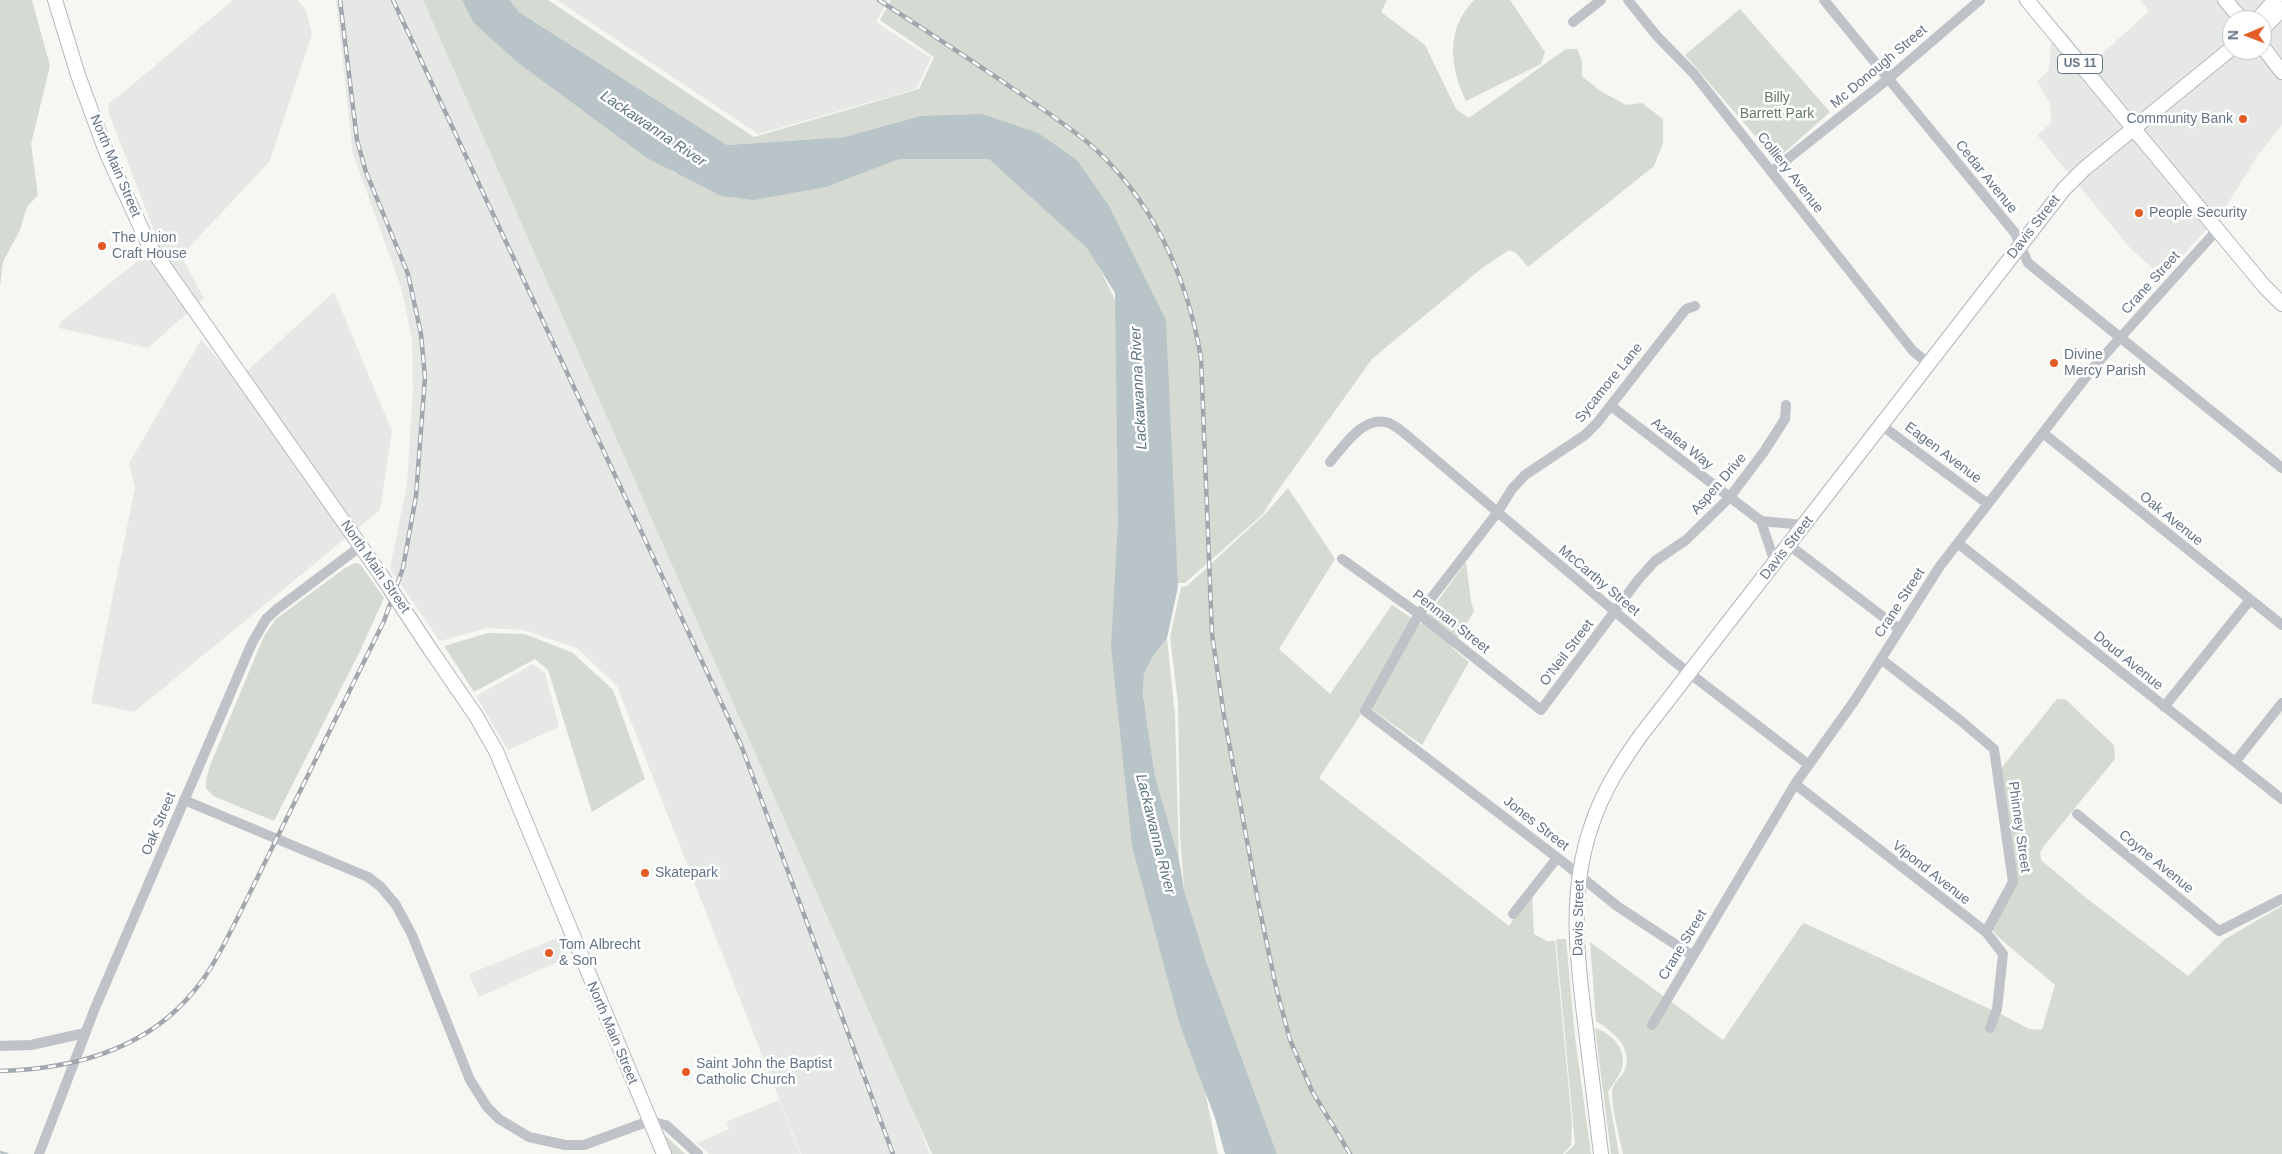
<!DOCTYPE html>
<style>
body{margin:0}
#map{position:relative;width:2282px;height:1154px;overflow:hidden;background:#f6f6f2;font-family:Helvetica,sans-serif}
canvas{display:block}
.north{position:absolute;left:2222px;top:10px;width:50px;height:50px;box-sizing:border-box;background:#fff;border:1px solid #c1c7ce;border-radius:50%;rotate:269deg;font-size:14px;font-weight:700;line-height:20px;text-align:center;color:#657484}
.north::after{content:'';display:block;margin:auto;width:18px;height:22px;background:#e35b26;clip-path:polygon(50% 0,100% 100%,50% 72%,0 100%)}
</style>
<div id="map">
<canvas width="2282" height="1154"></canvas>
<div class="north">N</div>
</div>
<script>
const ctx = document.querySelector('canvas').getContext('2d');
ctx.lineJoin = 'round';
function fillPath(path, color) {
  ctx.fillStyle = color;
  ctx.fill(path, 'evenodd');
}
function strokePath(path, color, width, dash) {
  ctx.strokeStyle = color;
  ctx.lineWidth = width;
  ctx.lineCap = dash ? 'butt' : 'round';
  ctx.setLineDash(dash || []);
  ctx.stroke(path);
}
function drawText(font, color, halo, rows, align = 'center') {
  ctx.font = font + ' Helvetica,sans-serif';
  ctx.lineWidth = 5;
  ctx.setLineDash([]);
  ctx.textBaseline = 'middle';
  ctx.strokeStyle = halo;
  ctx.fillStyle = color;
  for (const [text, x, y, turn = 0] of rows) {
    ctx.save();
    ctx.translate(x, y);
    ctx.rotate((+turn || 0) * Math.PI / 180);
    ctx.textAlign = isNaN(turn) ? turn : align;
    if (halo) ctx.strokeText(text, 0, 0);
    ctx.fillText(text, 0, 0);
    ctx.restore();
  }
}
fillPath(new Path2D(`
 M233 0H298L306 10 312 35 269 162 181 256 204 298 148 348 59 328 61 322 159 244 109 113 108 103 125 91Z
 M336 0H423L878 1019 930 1154H801L617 686 577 648 524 630 487 628 440 641 390 569 407 484 413 390 412 339 401 287 353 154Z
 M557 0H888L876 22 931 58 916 89 758 134Z
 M2140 0H2282V125L2258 155 2224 210 2163 277 2131 249 2037 135 2051 123 2050 104 2037 81 2049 70 2051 44 2065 32 2091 64 2149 11ZM2232 20H2262V50H2232Z
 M334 292 392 431 380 510 134 712 91 703 135 488 129 463 201 340 237 380Z
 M533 664 545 673 559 727 508 750 476 696Z
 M560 937 568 957 479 997 469 974Z
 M779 1100 800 1154H709L697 1143 729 1129 726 1122Z`), '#e6e8e6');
fillPath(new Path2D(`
 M0 0H32L50 66 31 144 38 195 27 207 20 230 3 262 0 286Z
 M423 0H489L593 101 674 173 762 182 903 150 993 153 1087 242 1116 302 1126 553 1172 934 1218 1154H932Z
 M510 0H548L754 137 919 89 934 57 880 20 891 0H1387L1381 12 1425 45 1456 109 1469 118 1566 49H1577L1582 61V76L1599 90 1626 105 1642 103 1663 119V143L1654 166 1528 267 1516 253 1509 250 1482 268 1372 359 1274 496 1263 514 1185 583H1175L1109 206 920 116 844 137 727 145 519 12Z
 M1474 0H1510L1545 52 1541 64 1466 101C1450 67 1445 30 1474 0Z
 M1740 9 1830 112 1776 160 1685 55Z
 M1288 488 1335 559 1279 649 1330 694 1392 605 1421 624 1466 562 1471 601 1474 611 1452 648 1469 662 1422 745 1363 703 1360 716 1319 778 1509 926 1532 893 1534 934 1547 941H1555L1572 1124 1571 1145 1563 1154H1277L1202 950 1184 890 1180 835 1178 703 1170 637 1181 587 1187 586 1266 513Z
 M355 563 360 564 384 598 360 651 274 821 213 796 206 788V779L211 763 264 636 276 619 345 568Z
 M488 633 525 634 573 653 613 690 645 779 592 812 548 670 535 659 474 692 444 646Z
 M1167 638 1175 716 1179 859 1155 776 1143 696 1144 674 1152 658Z
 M2057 699H2065L2114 745 2115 759 2043 847 2040 853 2041 860 2085 897 2188 976 2225 939 2282 906V1154H1623C1619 1135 1612 1111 1612 1093 1612 1082 1622 1078 1625 1069 1633 1047 1612 1031 1596 1021L1590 942 1723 1040 1800 927 1804 923 2005 1016 2029 1029 2042 1030 2055 985 1997 936 1988 923 2008 885V879L1995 776Z
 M1556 939H1566L1575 1037 1591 1154H1565L1575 1144Z
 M1595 1028C1612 1033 1629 1051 1621 1071 1618 1078 1612 1085 1608 1092L1619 1154H1611Z
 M664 1136 667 1137 685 1154H671Z`), '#d5dbd2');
fillPath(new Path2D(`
 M462 0H510L519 12 727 145 844 137 920 116 982 114 1038 133 1077 160 1109 206 1166 320 1178 587 1167 638 1152 658 1144 674 1143 696 1155 776 1179 859 1184 890 1206 961 1277 1154H1225L1215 1118 1180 1025 1132 846 1111 647 1118 523 1115 293 1087 248 989 159H899L826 187 754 200 721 196 647 158 517 62 474 23Z`), '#b9c4c9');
strokePath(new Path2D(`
 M0 1152 7 1154`), '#b9c4c9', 2.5);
const major = new Path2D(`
 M55 0 78 75 107 154 149 245 381 575
 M2027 0 2264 286 2282 304
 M2225 0 2242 20
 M2257 20 2275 0
 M2262 30 2282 9
 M2262 46 2282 72
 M430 649 476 716 496 751 664 1154
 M1601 1154C1596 1113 1591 1071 1586 1030 1577 960 1568 892 1592 824 1603 791 1621 763 1641 735L2064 189 2084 169 2232 48`);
strokePath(major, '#b2b6bb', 16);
strokePath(new Path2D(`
 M1628 0 1656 35 1694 74 1913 351 1929 364
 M1824 0 2015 233 2028 263 2282 468
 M1573 22 1601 0
 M1771 172 1888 79 1980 0
 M1611 406 1761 521 1804 525
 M1881 425 1988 504
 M2043 433 2282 625
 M1330 462C1344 446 1364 414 1389 423 1396 426 1403 432 1409 437L1671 659 1809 765
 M1761 521 1775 563
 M1959 544 2282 799
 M1789 545 1899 629
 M1342 559 1419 614 1541 710 1638 580 1655 561 1686 540 1729 498 1763 453 1785 419 1786 405
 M1881 659 1961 721 1994 749 2013 882 1986 932
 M2164 707 2250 600
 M2235 762 2282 703
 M1795 784 1986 932 2003 954 1997 1009 1990 1028
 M184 800 368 877 381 887 396 905 412 935 470 1080 487 1107 499 1119 529 1137 565 1145H584L649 1121 666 1125 698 1154
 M2077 814 2219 931 2282 899
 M1513 914 1557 858
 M1693 956 1617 906 1563 862 1365 711 1419 614 1497 513 1512 489 1525 475 1585 435 1597 423 1686 309 1695 306
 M1652 1025 1795 784 1855 700 1940 566 2093 368 2217 230
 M0 1046 31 1045 85 1033
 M39 1154 95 1008 252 643 266 619 277 609 361 546`), '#bfc2c7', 10);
strokePath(major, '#fff', 14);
const rail = new Path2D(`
 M393 0 741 745 893 1154
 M879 0C923 29 968 58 1012 88 1037 105 1062 122 1086 141 1151 196 1187 275 1201 358L1212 634 1224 716 1259 906 1276 987 1290 1040 1312 1091 1350 1154
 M0 1071C73 1069 146 1050 194 991 212 970 224 944 237 919L384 621 403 568 416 496 425 377 421 334 408 274 366 172 357 140 340 0`);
strokePath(rail, '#a2a7ae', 4.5);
strokePath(rail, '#fff', 2.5, [8]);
const majorBridge = new Path2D(`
 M381 575 430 649`);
strokePath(majorBridge, '#b2b6bb', 16, []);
strokePath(majorBridge, '#fff', 14);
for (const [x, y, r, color] of [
 [2243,119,5,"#e35b26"],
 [2139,213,5,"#e35b26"],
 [102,246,5,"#e35b26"],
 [2054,363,5,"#e35b26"],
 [645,873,5,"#e35b26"],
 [549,953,5,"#e35b26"],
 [686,1072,5,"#e35b26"]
]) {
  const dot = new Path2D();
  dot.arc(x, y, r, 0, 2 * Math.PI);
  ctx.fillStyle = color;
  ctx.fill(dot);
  strokePath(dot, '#fff', 2);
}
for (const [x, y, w] of [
 [2080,64,45]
]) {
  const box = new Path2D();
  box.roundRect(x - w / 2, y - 9.5, w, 19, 4);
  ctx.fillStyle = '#fff';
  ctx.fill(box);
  strokePath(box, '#657484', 1);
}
drawText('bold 12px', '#657484', null, [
 ["US 11",2080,64]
]);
drawText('14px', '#657484', '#fff', [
 ["Mc Donough Street",1879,67,-40],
 ["North Main Street",115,166,67],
 ["Colliery Avenue",1790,173,52],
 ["Cedar Avenue",1986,177,51],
 ["Davis Street",2034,227,-52],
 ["Crane Street",2151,283,-48],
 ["Sycamore Lane",1609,383,-51],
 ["Azalea Way",1682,444,38],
 ["Eagen Avenue",1943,453,37],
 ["Aspen Drive",1719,484,-49],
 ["Oak Avenue",2171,519,39],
 ["Davis Street",1787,548,-52],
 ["North Main Street",375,567,55],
 ["McCarthy Street",1599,581,40],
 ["Crane Street",1900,603,-57],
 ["Penman Street",1451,622,38],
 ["O'Neil Street",1567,653,-53],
 ["Doud Avenue",2128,661,39],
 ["Oak Street",159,824,-67],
 ["Jones Street",1536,824,38],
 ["Phinney Street",2019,827,82],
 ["Coyne Avenue",2156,862,39],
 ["Vipond Avenue",1931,873,38],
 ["Davis Street",1579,918,-89],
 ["Crane Street",1683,945,-59],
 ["North Main Street",612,1033,67]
]);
drawText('14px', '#677b64', '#fff', [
 ["Billy",1777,98],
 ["Barrett Park",1777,114]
]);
drawText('14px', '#657484', '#fff', [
 ["Community Bank",2233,119,"right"],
 ["People Security",2149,213],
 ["The Union",112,238],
 ["Craft House",112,254],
 ["Divine",2064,355],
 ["Mercy Parish",2064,371],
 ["Skatepark",655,873],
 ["Tom Albrecht",559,945],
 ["& Son",559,961],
 ["Saint John the Baptist",696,1064],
 ["Catholic Church",696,1080]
], 'left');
drawText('italic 15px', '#607680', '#fff', [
 ["Lackawanna River",653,129,34],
 ["Lackawanna River",1139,388,-93],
 ["Lackawanna River",1155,834,76]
]);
</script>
